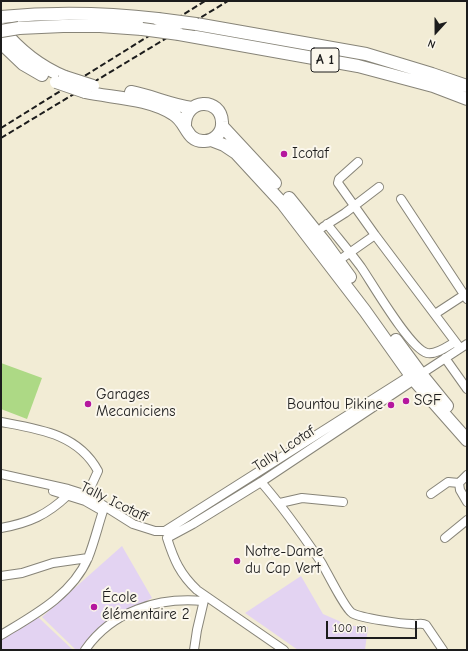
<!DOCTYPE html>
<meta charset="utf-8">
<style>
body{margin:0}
#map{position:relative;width:468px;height:651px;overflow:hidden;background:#f2ecd5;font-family:"Comic Neue",sans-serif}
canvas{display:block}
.frame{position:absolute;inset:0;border:2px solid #1c1c1c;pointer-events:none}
.north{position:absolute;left:416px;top:12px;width:40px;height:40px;-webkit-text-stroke:3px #fbf7ec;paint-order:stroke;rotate:201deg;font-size:11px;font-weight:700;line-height:16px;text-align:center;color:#1c1c1c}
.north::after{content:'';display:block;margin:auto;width:14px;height:18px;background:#1c1c1c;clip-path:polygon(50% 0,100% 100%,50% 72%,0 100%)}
.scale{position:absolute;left:326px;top:621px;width:91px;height:18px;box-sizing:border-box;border:2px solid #1c1c1c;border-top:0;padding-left:5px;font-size:12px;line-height:14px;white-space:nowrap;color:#1c1c1c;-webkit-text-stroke:3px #fbf7ec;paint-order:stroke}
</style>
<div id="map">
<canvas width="468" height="651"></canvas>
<div class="frame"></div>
<div class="north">N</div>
<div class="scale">100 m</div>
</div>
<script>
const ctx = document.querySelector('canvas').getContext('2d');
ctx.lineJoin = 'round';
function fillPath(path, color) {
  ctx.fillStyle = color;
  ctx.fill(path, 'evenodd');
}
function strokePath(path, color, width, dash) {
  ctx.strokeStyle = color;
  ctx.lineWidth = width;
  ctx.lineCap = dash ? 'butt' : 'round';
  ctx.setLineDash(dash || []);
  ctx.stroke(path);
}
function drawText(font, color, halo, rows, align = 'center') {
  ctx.font = font + ' "Comic Neue",sans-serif';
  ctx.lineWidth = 4;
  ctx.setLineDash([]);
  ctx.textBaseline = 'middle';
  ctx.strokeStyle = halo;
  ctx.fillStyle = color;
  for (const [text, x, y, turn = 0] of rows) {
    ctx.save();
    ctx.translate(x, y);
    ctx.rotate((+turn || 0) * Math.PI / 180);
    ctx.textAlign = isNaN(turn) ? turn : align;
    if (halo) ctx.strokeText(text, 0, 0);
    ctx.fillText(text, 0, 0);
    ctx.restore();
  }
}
fillPath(new Path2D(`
 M122 546 152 598 103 625 81 650H76L42 617Z
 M301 576 323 614 339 621 344 625 368 627 365 650H298L245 613Z
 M38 617 73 650H1V640Z`), '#e3d3f2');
fillPath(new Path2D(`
 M1 363 42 378 27 419 1 409Z`), '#add985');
const minor = new Path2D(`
 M358 162 339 179 338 183 375 235 460 348
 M401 199 467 299
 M327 224C338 238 350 252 361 267 372 283 410 349 427 353 436 355 448 346 455 342
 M323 227 345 213 379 187
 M338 261 375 235
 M435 314 464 295
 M445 358 467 389
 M421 374 467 344
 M1 422C39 429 78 434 98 471L87 495
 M1 474 68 489 87 495 133 524 155 531H165L411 375
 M467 475 459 483 460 490 467 502
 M261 482C283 507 302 534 321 562 327 572 345 609 352 613 360 618 402 624 412 624 418 625 421 622 426 625L443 650
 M53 491 85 501 99 509
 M431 494 448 482 459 483
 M280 503 302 498 343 502
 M1 528C29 523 47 515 68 495
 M167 538 193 524 261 482 414 380
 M167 538C174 560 180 574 197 590L284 650
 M445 538 467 520
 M1 576 22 573 53 563 88 558
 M1 635C34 615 72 595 88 558 94 543 98 526 103 511
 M85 650C112 611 158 597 203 601
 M194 650 197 630 205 596`);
const highway = new Path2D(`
 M1 17C53 12 106 13 158 19
 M196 24 366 54 432 74 467 86
 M1 28C19 50 38 66 65 77
 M19 28 63 26H100L142 29
 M179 34 358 66 433 86 467 99
 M1 43 23 64 42 75
 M85 92C113 98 148 98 173 114 187 122 186 141 203 141 213 142 223 133 222 122 221 97 185 98 185 125
 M131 92C152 96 171 105 192 108
 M222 126 275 183
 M211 140 224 145 236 153 283 204 365 311 414 380 467 440
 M289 198 326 244 350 277
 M396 340 421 374 447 406`);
strokePath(minor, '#878478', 10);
strokePath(highway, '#878478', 14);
strokePath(minor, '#fff', 8);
strokePath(highway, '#fff', 12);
strokePath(new Path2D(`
 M1 128 205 1
 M1 138 228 1`), '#1c1c1c', 2, [6, 3]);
const highwayBridge = new Path2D(`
 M158 19 196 24
 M142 29 179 34
 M1 31 19 28
 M65 77 93 86
 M56 82 85 92`);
strokePath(highwayBridge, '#878478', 14, []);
strokePath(highwayBridge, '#fff', 12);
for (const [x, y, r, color] of [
 [284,154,4,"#b5179e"],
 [406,401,4,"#b5179e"],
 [88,404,4,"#b5179e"],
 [391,405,4,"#b5179e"],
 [237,561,4,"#b5179e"],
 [94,607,4,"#b5179e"]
]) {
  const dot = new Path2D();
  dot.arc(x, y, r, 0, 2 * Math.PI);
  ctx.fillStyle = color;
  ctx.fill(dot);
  strokePath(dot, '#fbf7ec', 1.5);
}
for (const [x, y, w] of [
 [325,60,28]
]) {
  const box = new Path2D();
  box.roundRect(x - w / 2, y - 12, w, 24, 3);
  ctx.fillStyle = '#fbf7ec';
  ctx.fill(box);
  strokePath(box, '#1c1c1c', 1);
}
drawText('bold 14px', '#1c1c1c', null, [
 ["A 1",325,60]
]);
drawText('15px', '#1c1c1c', '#fbf7ec', [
 ["Icotaf",292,154],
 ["Garages",96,395],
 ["Mecaniciens",96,412],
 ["SGF",414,401],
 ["Bountou Pikine",383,405,"right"],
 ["Notre-Dame",245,552],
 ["du Cap Vert",245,569],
 ["École",102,598],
 ["élémentaire 2",102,615]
], 'left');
drawText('15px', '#1c1c1c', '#fbf7ec', [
 ["Tally Lcotaf",284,449,-33],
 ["Tally Icotaff",114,502,26]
]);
</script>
